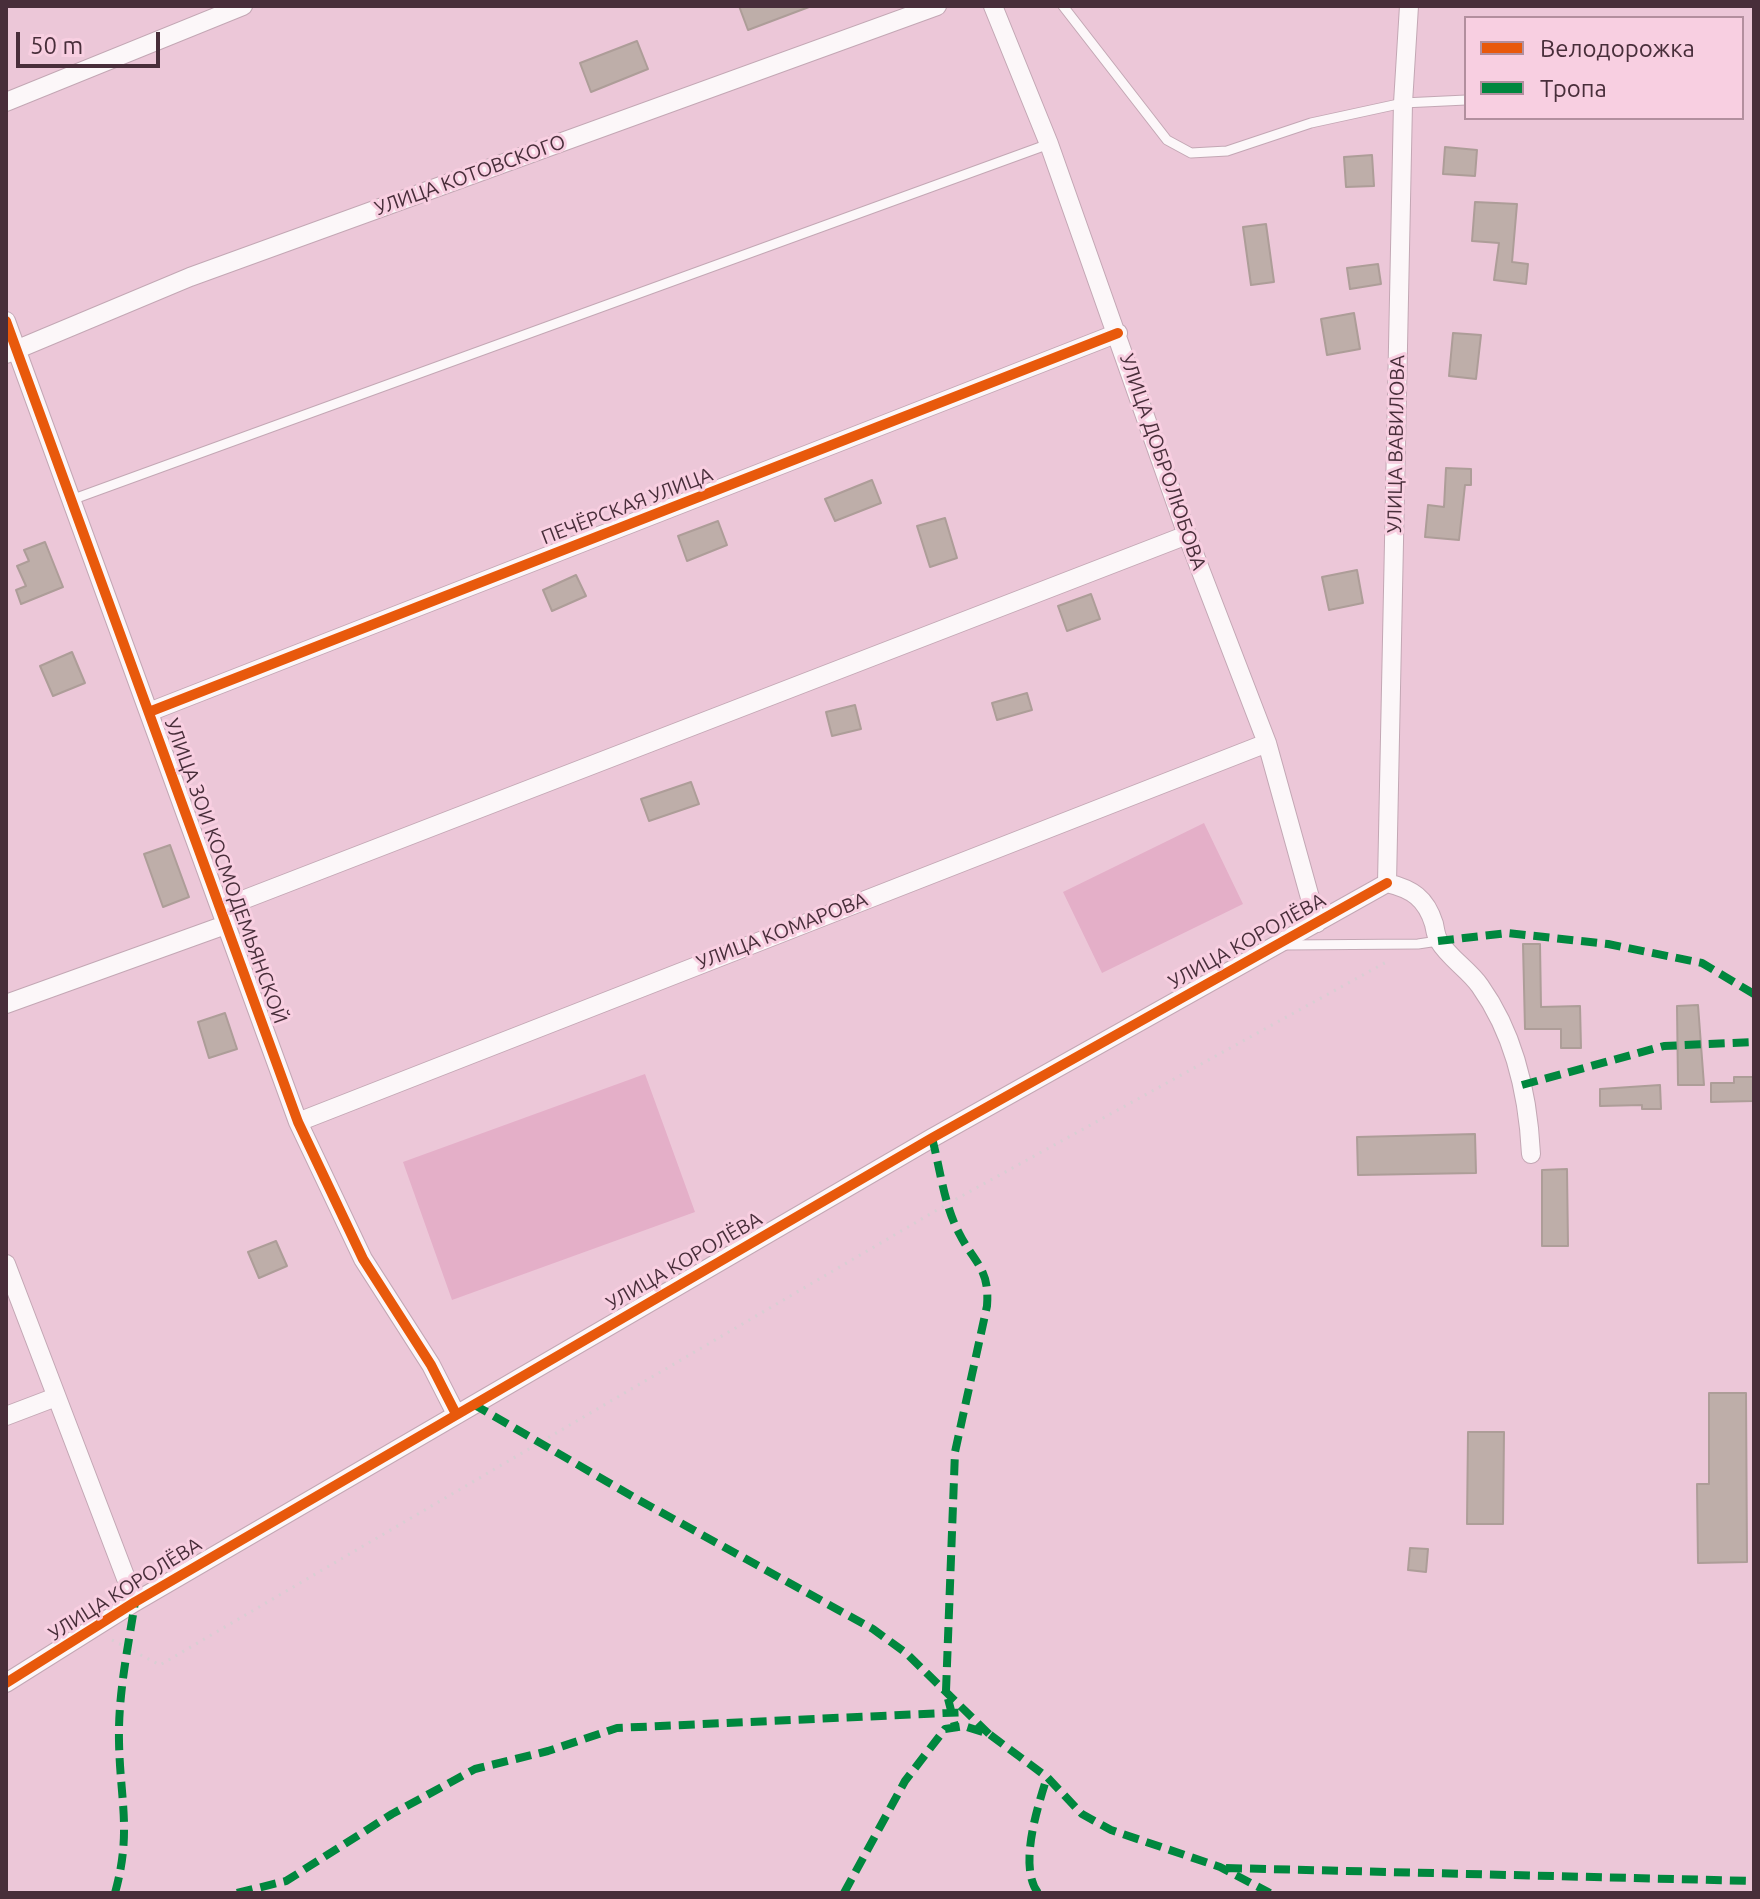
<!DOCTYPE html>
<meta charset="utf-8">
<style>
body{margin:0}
#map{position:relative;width:1760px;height:1899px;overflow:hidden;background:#ecc7d8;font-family:Ubuntu,sans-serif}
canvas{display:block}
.frame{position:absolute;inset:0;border:8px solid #482e3a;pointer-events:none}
.legend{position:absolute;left:1464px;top:16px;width:280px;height:104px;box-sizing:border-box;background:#f8cfe1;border:2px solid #b28f9e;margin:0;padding:10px 14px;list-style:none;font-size:24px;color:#482e3a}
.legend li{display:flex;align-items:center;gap:16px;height:40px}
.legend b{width:40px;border:2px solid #b28f9e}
.scale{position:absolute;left:16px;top:32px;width:144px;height:36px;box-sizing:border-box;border:4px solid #482e3a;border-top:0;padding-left:10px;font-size:24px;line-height:28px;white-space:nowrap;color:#482e3a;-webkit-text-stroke:6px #f8cfe1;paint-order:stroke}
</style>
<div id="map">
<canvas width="1760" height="1899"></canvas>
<div class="frame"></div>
<ul class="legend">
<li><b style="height:10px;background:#e8590c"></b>Велодорожка</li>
<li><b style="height:10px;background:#00873e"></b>Тропа</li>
</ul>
<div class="scale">50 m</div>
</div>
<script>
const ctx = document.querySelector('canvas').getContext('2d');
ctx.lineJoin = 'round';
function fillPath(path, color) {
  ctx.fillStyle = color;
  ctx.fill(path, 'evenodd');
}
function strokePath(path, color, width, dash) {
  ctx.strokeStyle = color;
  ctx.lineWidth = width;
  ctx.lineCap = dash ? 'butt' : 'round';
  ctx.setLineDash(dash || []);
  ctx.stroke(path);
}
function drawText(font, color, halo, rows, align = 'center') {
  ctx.font = font + ' Ubuntu,sans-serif';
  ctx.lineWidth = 6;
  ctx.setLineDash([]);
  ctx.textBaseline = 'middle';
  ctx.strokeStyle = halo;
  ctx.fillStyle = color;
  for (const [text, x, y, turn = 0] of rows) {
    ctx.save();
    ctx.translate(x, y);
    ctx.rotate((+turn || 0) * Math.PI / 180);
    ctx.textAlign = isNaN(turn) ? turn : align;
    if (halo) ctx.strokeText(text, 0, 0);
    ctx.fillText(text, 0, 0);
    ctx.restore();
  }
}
fillPath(new Path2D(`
 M1204 823 1243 904 1102 973 1063 892Z
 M645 1074 695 1212 452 1300 403 1162Z`), '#e4afc8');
const building = new Path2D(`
 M739 6H809V7L748 30Z
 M637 41 648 69 591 92 580 63Z
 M1445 147 1477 150 1475 176 1443 174Z
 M1372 155 1374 186 1346 187 1344 157Z
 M1475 202 1517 204 1512 262 1528 264 1526 284 1494 280 1499 243 1472 241Z
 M1266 224 1274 282 1251 285 1243 227Z
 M1378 264 1381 284 1350 289 1347 268Z
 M1354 313 1360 349 1327 355 1321 319Z
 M1453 333 1481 335 1476 379 1449 376Z
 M1446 468 1471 469V485H1465L1459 540 1425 537 1428 505 1444 507Z
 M872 480 881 503 835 521 825 499Z
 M945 518 957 558 930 567 917 526Z
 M718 521 727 545 687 561 678 536Z
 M45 542 63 587 21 604 16 590 26 586 17 566 29 561 24 550Z
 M1357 570 1363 603 1329 610 1322 577Z
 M576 575 586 596 552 611 543 590Z
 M1091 594 1100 619 1067 631 1058 606Z
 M72 652 85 683 53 696 40 666Z
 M1027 693 1032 710 997 720 992 703Z
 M855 705 861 729 832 736 826 712Z
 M691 782 699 804 649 821 641 799Z
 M170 845 189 897 163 907 144 854Z
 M1523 944H1540L1541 1007 1580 1006 1581 1048H1561V1029H1525Z
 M1698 1005 1704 1085H1678L1677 1006Z
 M225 1013 237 1049 209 1058 198 1022Z
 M1734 1077H1754V1101L1711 1102V1083H1734Z
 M1660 1085 1661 1109H1642V1105L1600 1106V1089Z
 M1475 1134 1476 1173 1358 1175 1357 1137Z
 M1567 1169 1568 1246H1542V1170Z
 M276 1241 287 1266 259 1278 248 1252Z
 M1709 1393H1746L1747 1562 1698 1563 1697 1484H1709Z
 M1468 1432H1504L1503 1524H1467Z
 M1410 1548 1428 1549 1426 1572 1408 1570Z`);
fillPath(building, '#beaea9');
strokePath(building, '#ad9d98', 2);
const lane = new Path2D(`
 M1063 6 1167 140 1191 153 1227 151 1311 123 1403 103 1466 100
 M71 500 1049 144
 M1286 945 1418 944 1438 941`);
const street = new Path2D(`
 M993 6 1049 144 1187 535 1267 743 1317 923
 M6 102 243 6
 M6 321 298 1122 363 1259 431 1365 456 1414
 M6 354 190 277 937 6
 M149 712 1118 333
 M1387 883 1403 103 1409 6
 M1387 883C1412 889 1426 898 1434 924 1435 929 1436 937 1439 941 1449 958 1469 970 1480 986 1515 1035 1528 1094 1531 1154
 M222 908 1187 535
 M6 1004 228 924
 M298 1122 1267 743
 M6 1264 135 1602
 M6 1416 56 1397
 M6 1683 135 1602 932 1138 1387 883`);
strokePath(lane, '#c3a7b4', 11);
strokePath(street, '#c3a7b4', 20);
strokePath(new Path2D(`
 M112 1640 160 1665 949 1203 1390 960`), '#d9ced3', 3, [2, 6]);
strokePath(lane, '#fcf7f9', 9);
strokePath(street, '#fcf7f9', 18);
strokePath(new Path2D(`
 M1438 941 1508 933 1608 944 1702 963 1754 994
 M1522 1085 1664 1046 1754 1042
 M932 1138C940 1168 944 1205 959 1233 974 1263 990 1268 987 1306L955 1452 946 1691 955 1726
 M473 1404 637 1499 873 1629 906 1653 989 1734
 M1226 1868 1754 1881
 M115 1893C132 1832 120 1800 119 1741 118 1694 128 1648 135 1602
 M237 1893 286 1881 392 1814 475 1769 548 1751 617 1728 967 1712
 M844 1893 905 1781 945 1729 964 1726 989 1734 1047 1777 1082 1814 1111 1830 1220 1867 1270 1893
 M1038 1893C1018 1866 1038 1806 1047 1777`), '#00873e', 8, [16, 8]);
strokePath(new Path2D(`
 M6 321 298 1122 363 1259 431 1365 456 1414
 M149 712 1118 333
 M6 1683 135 1602 932 1138 1387 883`), '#e8590c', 10);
drawText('20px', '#482e3a', '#f8cfe1', [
 ["УЛИЦА КОТОВСКОГО",470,175,-20],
 ["УЛИЦА ВАВИЛОВА",1396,444,-89],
 ["УЛИЦА ДОБРОЛЮБОВА",1163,462,71],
 ["ПЕЧЁРСКАЯ УЛИЦА",627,506,-21],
 ["УЛИЦА ЗОИ КОСМОДЕМЬЯНСКОЙ",226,871,70],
 ["УЛИЦА КОМАРОВА",782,931,-21],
 ["УЛИЦА КОРОЛЁВА",1247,941,-29],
 ["УЛИЦА КОРОЛЁВА",684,1261,-30],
 ["УЛИЦА КОРОЛЁВА",125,1589,-32]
]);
</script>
